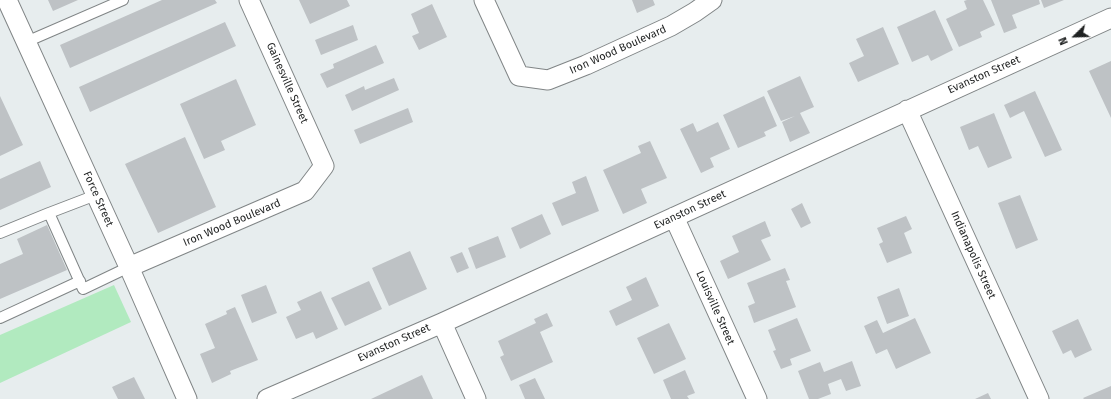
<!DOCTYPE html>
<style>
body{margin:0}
#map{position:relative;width:1111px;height:399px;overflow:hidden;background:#e7edee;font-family:"Fira Sans",sans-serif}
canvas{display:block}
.north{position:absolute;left:1055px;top:16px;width:40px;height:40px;-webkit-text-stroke:3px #fff;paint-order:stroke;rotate:247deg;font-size:11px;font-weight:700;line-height:16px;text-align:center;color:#1f2121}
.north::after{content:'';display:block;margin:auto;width:14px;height:18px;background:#1f2121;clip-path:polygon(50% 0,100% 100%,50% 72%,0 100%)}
</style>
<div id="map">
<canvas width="1111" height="399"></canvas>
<div class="north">N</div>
</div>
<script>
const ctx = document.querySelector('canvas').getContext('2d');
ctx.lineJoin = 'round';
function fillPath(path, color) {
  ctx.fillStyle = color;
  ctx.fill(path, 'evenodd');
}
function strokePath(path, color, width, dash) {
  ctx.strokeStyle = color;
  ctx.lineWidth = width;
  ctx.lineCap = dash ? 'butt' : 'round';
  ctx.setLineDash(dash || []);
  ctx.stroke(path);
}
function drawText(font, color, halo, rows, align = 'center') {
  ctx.font = font + ' "Fira Sans",sans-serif';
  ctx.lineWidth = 3.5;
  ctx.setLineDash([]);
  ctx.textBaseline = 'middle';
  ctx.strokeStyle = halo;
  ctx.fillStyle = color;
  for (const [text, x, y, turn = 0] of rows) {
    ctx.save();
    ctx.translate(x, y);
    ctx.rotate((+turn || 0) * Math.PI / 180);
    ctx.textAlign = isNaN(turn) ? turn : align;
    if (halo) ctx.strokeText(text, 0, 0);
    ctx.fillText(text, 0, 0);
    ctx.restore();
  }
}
fillPath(new Path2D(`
 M114 285 131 322 0 383V335Z`), '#b1eabf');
fillPath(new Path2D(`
 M48 0H78L53 11Z
 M162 0H215L217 3 70 68 60 45Z
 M299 0H347L350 6 310 24Z
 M632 0H653L655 5 637 13Z
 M967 0H983L995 25 980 32 982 37 959 47 946 19 967 9 964 1Z
 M991 0H1039L1040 4 1012 15 1017 28 1004 33Z
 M1041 0H1064L1044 8Z
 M432 4 447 37 419 50 412 36 419 33 411 14Z
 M935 10 953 50 931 61 928 55 912 62 897 27Z
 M225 22 236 46 90 112 79 87Z
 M353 25 358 40 321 55 315 40Z
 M883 27 899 64 858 82 849 63 864 56 856 39Z
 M376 45 384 63 327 88 320 74 334 68 333 64Z
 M1111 61V118L1089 71Z
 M800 76 814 107 800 113 810 133 790 142 782 122 795 116 781 121 767 91Z
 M394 78 399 90 352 111 345 95 364 86 365 90Z
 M236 79 256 125 221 141 225 150 204 159 180 104Z
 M1035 91 1062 150 1045 157 1024 111 1010 118 1004 105Z
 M0 96 23 145 0 156Z
 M764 96 777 126 764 132 766 136 738 148 723 115Z
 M408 108 413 122 360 144 354 130Z
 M994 113 1012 158 988 168 978 146 969 150 960 127Z
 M718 122 730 149 710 158 714 167 701 173 680 129 693 123 697 132Z
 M185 137 216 207 158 233 125 164Z
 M650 141 667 178 641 189 647 203 623 214 603 170 641 153 638 146Z
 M40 161 51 187 0 210V179Z
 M586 176 599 211 562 226 552 203 576 193 572 182Z
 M1020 195 1038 240 1016 249 998 203Z
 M802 203 811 223 801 228 791 209Z
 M542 214 551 234 520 249 511 228Z
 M906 216 912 229 904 233 912 253 887 263 879 244 883 242 877 228Z
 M765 221 771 236 761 240 771 260 728 279 720 261 739 252 732 236Z
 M47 225 67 270 0 299V264L23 254 17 239Z
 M498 236 506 257 476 269 468 248Z
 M410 251 427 289 389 306 372 268Z
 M462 252 469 268 457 273 450 257Z
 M785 268 790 280 786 281 796 307 754 323 748 306 755 303 747 283Z
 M646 277 659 306 616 326 609 311 632 300 626 287Z
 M369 281 382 309 345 326 331 298Z
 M266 285 277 313 252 323 241 295Z
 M899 288 909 316 887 324 877 297Z
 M321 291 338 329 316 339 313 332 296 339 286 317 301 310 297 302Z
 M235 307 258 360 230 371 231 374 212 383 200 354 215 348 205 324 227 314 226 311Z
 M547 313 553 326 540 332 553 362 511 381 500 357 504 355 498 341 536 323 534 319Z
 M797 318 811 351 790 359 792 365 781 369 773 351 776 350 768 330Z
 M915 318 931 353 896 369 887 349 876 354 864 326 877 320 883 333Z
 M1078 319 1092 350 1075 358 1071 350 1063 354 1052 331Z
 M669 323 686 359 654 374 637 338Z
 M852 361 861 386 846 391 841 379 828 384 831 394 818 399H809L798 371 820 362 824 372Z
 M685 370 695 393 687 396 689 399H671L663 380Z
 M422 375 433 399H371Z
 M134 377 145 399H118L112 387Z
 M535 378 545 399H525L519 385Z
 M1111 386V399H1084L1083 398Z
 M988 393 991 399H975Z`), '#bec2c5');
const service = new Path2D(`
 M26 42 123 0
 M49 213 96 195
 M0 233 49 213 83 289 129 267
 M0 318 80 281`);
const minor = new Path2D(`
 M7 0 129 267 187 399
 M484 0 519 76 548 80 586 65 671 26 695 12 712 0
 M907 110 1039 399
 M674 217 757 399
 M129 267 305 191 324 166 249 0
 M442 323 476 399
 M267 399 442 323 1111 18`);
strokePath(service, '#808586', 12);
strokePath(minor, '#808586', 21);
strokePath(service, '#fff', 10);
strokePath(minor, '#fff', 19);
drawText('11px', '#1f2121', '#fff', [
 ["Iron Wood Boulevard",618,50,-24],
 ["Evanston Street",984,75,-24],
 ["Gainesville Street",287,83,66],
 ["Force Street",98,199,66],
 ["Evanston Street",690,210,-25],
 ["Iron Wood Boulevard",232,223,-23],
 ["Indianapolis Street",973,255,66],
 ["Louisville Street",715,308,66],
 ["Evanston Street",394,343,-24]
]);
</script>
